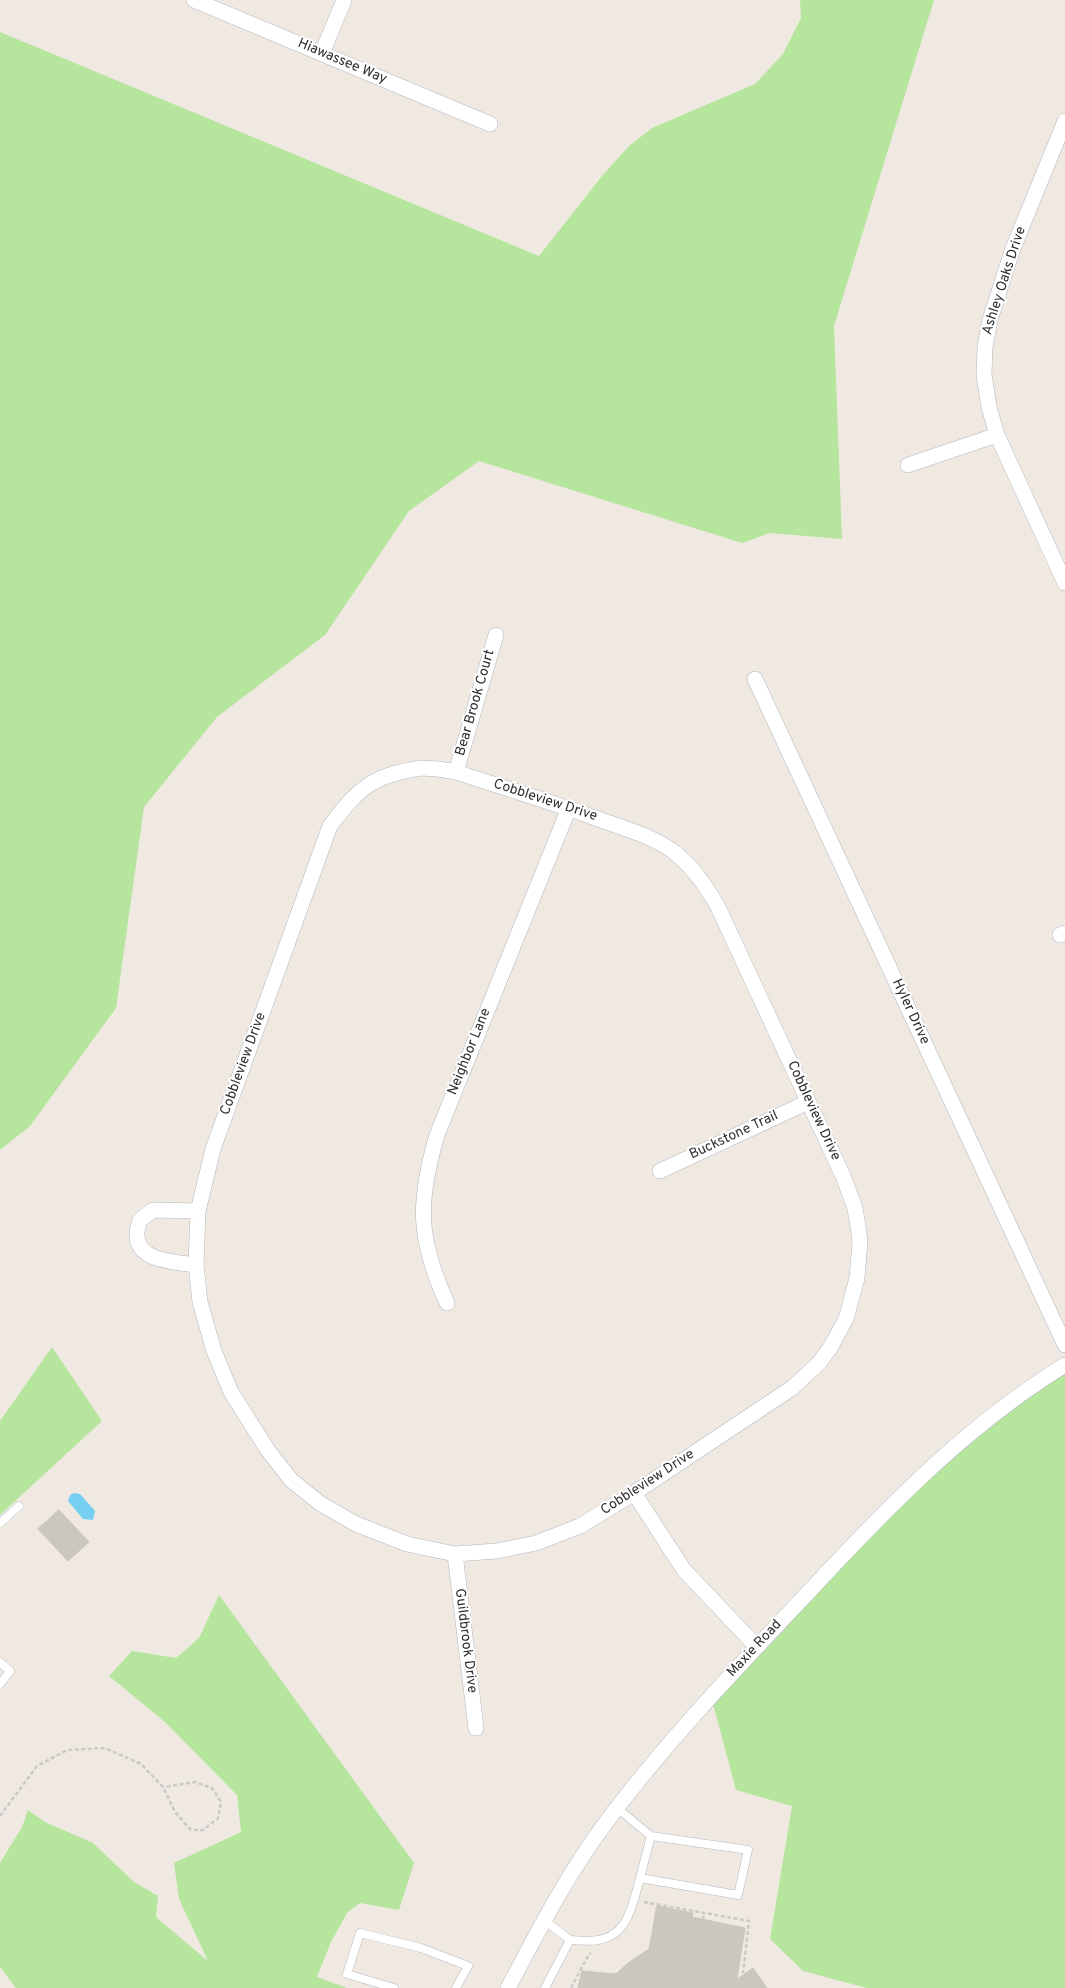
<!DOCTYPE html>
<style>
body{margin:0}
canvas{display:block;background:#efe9e1}
</style>
<canvas width="1065" height="1988"></canvas>
<script>
const ctx = document.querySelector('canvas').getContext('2d');
ctx.lineJoin = 'round';
function fillPath(path, color) {
  ctx.fillStyle = color;
  ctx.fill(path, 'evenodd');
}
function strokePath(path, color, width, dash) {
  ctx.strokeStyle = color;
  ctx.lineWidth = width;
  ctx.lineCap = dash ? 'butt' : 'round';
  ctx.setLineDash(dash || []);
  ctx.stroke(path);
}
function drawText(font, color, halo, rows, align = 'center') {
  ctx.font = font + ' Overpass,sans-serif';
  ctx.lineWidth = 4;
  ctx.setLineDash([]);
  ctx.textBaseline = 'middle';
  ctx.strokeStyle = halo;
  ctx.fillStyle = color;
  for (const [text, x, y, turn = 0] of rows) {
    ctx.save();
    ctx.translate(x, y);
    ctx.rotate((+turn || 0) * Math.PI / 180);
    ctx.textAlign = isNaN(turn) ? turn : align;
    if (halo) ctx.strokeText(text, 0, 0);
    ctx.fillText(text, 0, 0);
    ctx.restore();
  }
}
fillPath(new Path2D(`
 M800 0H934L834 326 842 539 770 533 742 543 479 461 409 511 325 635 217 717 144 807 116 1008 30 1126 0 1150V32L539 256 602 176 629 146 652 128 755 84 783 54 801 18Z
 M52 1347 102 1421 0 1515V1421Z
 M1065 1365V1988H867L803 1971 770 1939 792 1806 736 1790 711 1696 876 1519Z
 M219 1595 414 1863 399 1910 360 1903 347 1913 331 1942 317 1977 347 1988H16L0 1967V1863L22 1827 28 1810 45 1822 93 1843 134 1882 158 1896 156 1917 208 1961 179 1899 174 1863 241 1832 237 1795 165 1722 109 1676 132 1651 176 1658 199 1638Z`), '#b6e59e');
fillPath(new Path2D(`
 M74 1493 80 1494 95 1511 93 1520 83 1519 68 1501 70 1495Z`), '#75cff0');
const building = new Path2D(`
 M59 1510 89 1542 68 1561 38 1529Z
 M657 1906 693 1913 692 1917 745 1928 737 1979 753 1968 767 1988H578L582 1971 616 1974 628 1963 649 1949Z`);
fillPath(building, '#cbc7bf');
strokePath(building, '#cbc5ba', 1);
const lane = new Path2D(`
 M0 1523 19 1506
 M0 1662 10 1671 0 1684
 M640 1878 651 1836
 M544 1920 570 1940
 M394 1988 347 1974 360 1933 421 1948 468 1966 456 1988
 M545 1988 570 1940C579 1940 590 1942 598 1940 629 1935 633 1903 640 1878L738 1895 748 1850 651 1836 617 1808`);
const street = new Path2D(`
 M194 0 490 124
 M322 53 344 0
 M1065 121 1012 251 990 320 985 347 984 375 989 407 997 435 1065 583
 M908 465 997 435
 M755 679 1065 1345
 M421 768 438 769 456 772C504 788 553 802 601 820 626 829 652 836 674 852 693 867 705 885 717 905L843 1176 855 1208 858 1226 860 1242 857 1278 846 1319 830 1348 819 1363 792 1388 634 1493 580 1526 536 1543 497 1551 455 1554 407 1544 356 1524 321 1504 291 1480 267 1449 231 1392 214 1351 200 1302 196 1265 198 1211 213 1149 330 826C359 788 372 775 421 768Z
 M456 772 496 635
 M1060 935 1065 933
 M660 1171 808 1102
 M196 1265C177 1262 138 1262 137 1236 136 1231 139 1225 140 1220L153 1210 198 1211
 M447 1303C418 1239 417 1203 437 1135L569 808
 M634 1493 684 1570 757 1647
 M455 1554 476 1728
 M508 1988C538 1931 568 1873 607 1821 667 1741 735 1670 803 1598 883 1512 964 1427 1065 1365`);
strokePath(lane, '#b4b7c1', 9);
strokePath(street, '#b4b7c1', 16);
strokePath(new Path2D(`
 M0 1816 37 1766 67 1750 105 1748 141 1764 163 1787 175 1812 191 1830H203L218 1818 221 1802 212 1788 195 1782 163 1787
 M644 1902 749 1921 743 1973
 M693 1984 704 1913
 M571 1988 589 1954 591 1953`), '#c9c9c9', 2.5, [4, 2.5]);
strokePath(lane, '#fff', 8);
strokePath(street, '#fff', 15);
drawText('14px', '#2e2e2e', '#fff', [
 ["Hiawassee Way",342,62,23],
 ["Ashley Oaks Drive",1005,281,-72],
 ["Bear Brook Court",476,703,-74],
 ["Cobbleview Drive",545,801,18],
 ["Hyler Drive",910,1012,65],
 ["Neighbor Lane",470,1052,-68],
 ["Cobbleview Drive",244,1064,-70],
 ["Cobbleview Drive",813,1111,65],
 ["Buckstone Trail",734,1136,-25],
 ["Cobbleview Drive",648,1483,-33],
 ["Guildbrook Drive",465,1641,83],
 ["Maxie Road",755,1649,-47]
]);
</script>
